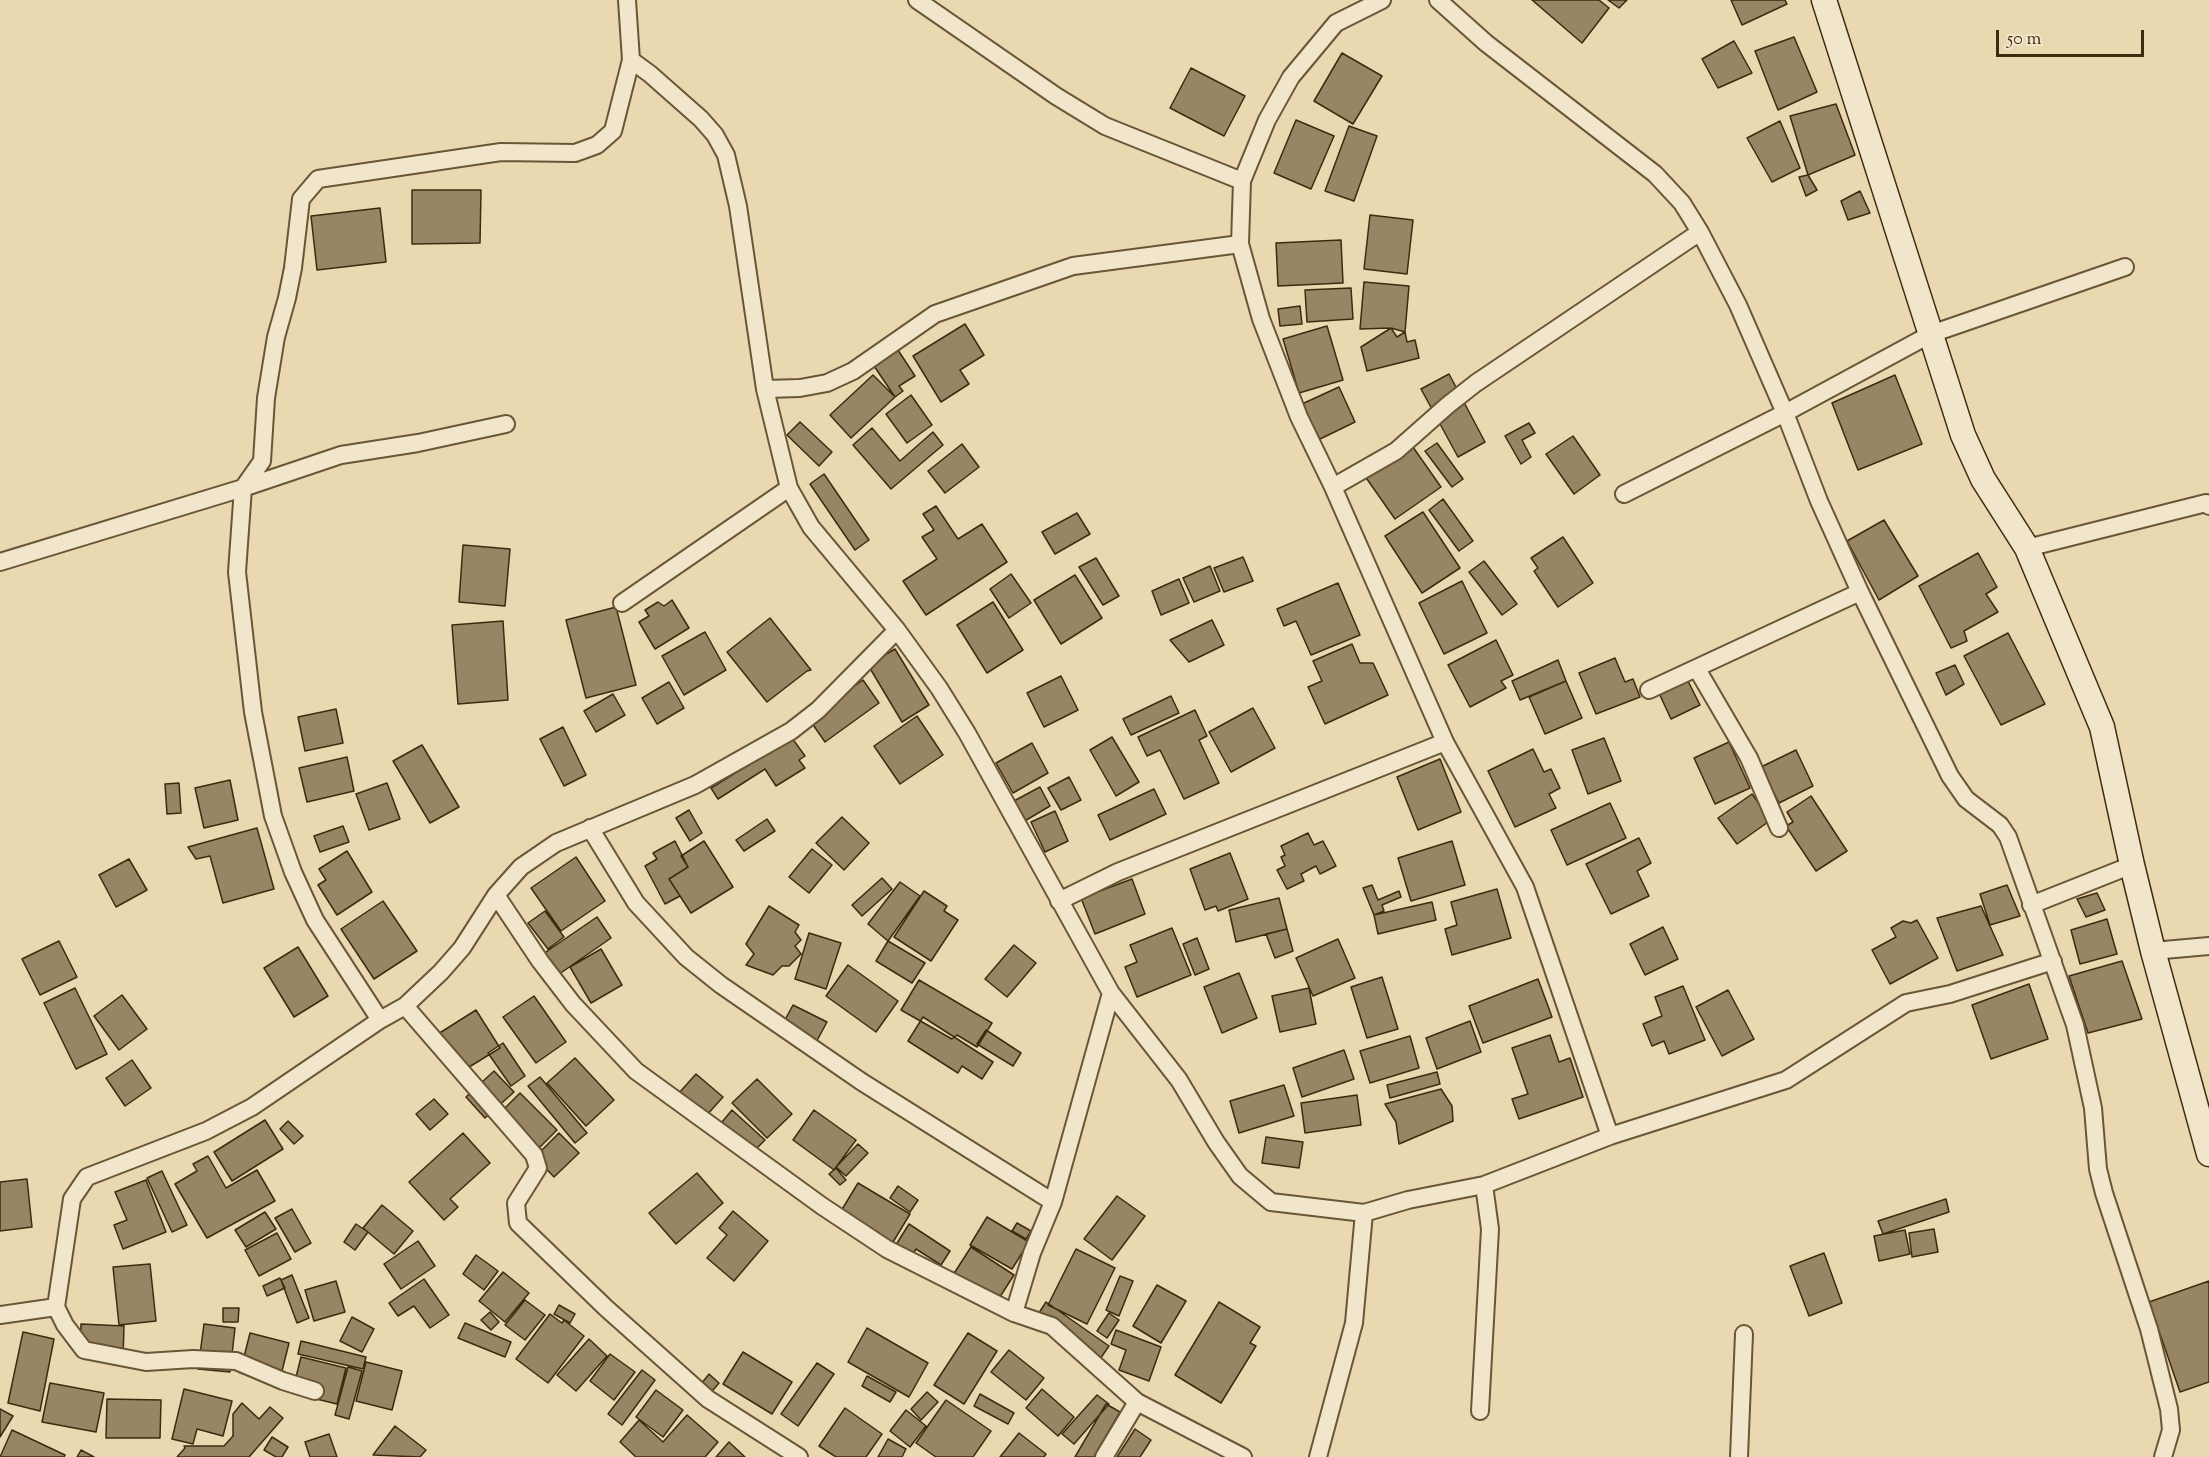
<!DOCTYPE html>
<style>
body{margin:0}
#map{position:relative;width:2209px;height:1457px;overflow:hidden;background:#ead8b0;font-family:"Sorts Mill Goudy",serif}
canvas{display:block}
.scale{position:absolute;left:1996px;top:30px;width:148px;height:27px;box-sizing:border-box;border:3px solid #3e2b0f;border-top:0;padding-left:8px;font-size:18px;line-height:21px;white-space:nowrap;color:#3e2b0f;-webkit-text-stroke:4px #f1e6cc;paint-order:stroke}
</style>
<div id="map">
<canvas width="2209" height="1457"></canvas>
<div class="scale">50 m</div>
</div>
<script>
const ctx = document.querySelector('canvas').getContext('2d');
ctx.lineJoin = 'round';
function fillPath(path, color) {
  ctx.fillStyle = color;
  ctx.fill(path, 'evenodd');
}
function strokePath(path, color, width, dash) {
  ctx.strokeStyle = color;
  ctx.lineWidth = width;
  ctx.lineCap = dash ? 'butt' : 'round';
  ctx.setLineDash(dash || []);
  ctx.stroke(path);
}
const building = new Path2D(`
 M1532 0H1599L1609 8 1582 43Z
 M1608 0H1627L1619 8Z
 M1731 0H1785L1787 4 1742 25Z
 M1794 37 1817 92 1778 110 1755 51Z
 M1734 41 1752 73 1718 88 1702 59Z
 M1342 53 1382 76 1353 124 1314 101Z
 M1191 68 1245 96 1224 136 1170 108Z
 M1836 104 1855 155 1808 175 1790 116Z
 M1296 120 1334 136 1311 189 1274 173Z
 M1780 121 1800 168 1772 182 1747 138Z
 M1349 126 1377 136 1354 201 1325 191Z
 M1808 175 1817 190 1806 196 1799 177Z
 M412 190H481L480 243 412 244Z
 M1860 191 1870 213 1848 220 1841 201Z
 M380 208 386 262 317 270 311 216Z
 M1370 215 1413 220 1407 274 1364 269Z
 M1341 240 1343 283 1278 286 1276 243Z
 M1364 282 1409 286 1405 332 1391 328 1360 329Z
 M1351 288 1353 319 1307 322 1305 290Z
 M1300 306 1302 324 1280 326 1278 309Z
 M965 324 984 355 960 370 969 384 941 402 913 356Z
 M1327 326 1343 380 1299 393 1283 339Z
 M1391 328 1397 337 1405 332 1407 342 1415 340 1419 358 1367 371 1361 347Z
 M894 344 915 376 899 386 903 391 895 397 870 360Z
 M1449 374 1485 442 1458 457 1421 389Z
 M873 375 895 397 851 438 830 415Z
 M1895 375 1922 444 1858 470 1832 403Z
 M1339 387 1355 422 1318 440 1302 404Z
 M911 395 932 425 907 443 886 414Z
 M800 422 832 452 819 466 787 435Z
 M1529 423 1535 433 1522 440 1531 457 1521 464 1505 436Z
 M872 428 900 461 933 432 943 445 891 489 853 445Z
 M1573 436 1600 475 1574 494 1546 454Z
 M1408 440 1441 487 1395 519 1362 472Z
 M1437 443 1463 479 1452 487 1425 451Z
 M962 444 979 467 945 493 928 471Z
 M824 474 869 540 855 550 810 484Z
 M1443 499 1473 541 1459 551 1429 510Z
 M936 506 958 539 982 524 1007 562 926 615 903 581 937 559 922 537 934 530 923 514Z
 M1423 512 1460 568 1422 593 1385 536Z
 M1077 513 1090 534 1055 554 1042 532Z
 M1884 520 1918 576 1879 600 1847 541Z
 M1563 537 1593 583 1558 607 1534 571 1538 568 1531 558Z
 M463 545 510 549 505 606 459 602Z
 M1978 553 1997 587 1986 594 1998 612 1964 631 1967 641 1951 648 1919 586Z
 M1243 557 1253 581 1224 592 1214 568Z
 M1096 558 1119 596 1103 605 1079 567Z
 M1484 561 1517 604 1502 615 1469 572Z
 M1210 566 1220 591 1194 602 1183 578Z
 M1011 574 1031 603 1009 618 990 589Z
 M1075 575 1102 618 1061 644 1034 600Z
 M1179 579 1189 603 1161 615 1152 591Z
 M1462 581 1487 633 1444 654 1419 603Z
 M1338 583 1360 635 1311 655 1296 621 1284 626 1277 609Z
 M672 600 689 628 655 649 639 622 649 616 645 610 658 602 664 606Z
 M993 602 1023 650 987 673 957 625Z
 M616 607 636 685 586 698 566 620Z
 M770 618 811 670 807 671 767 702 727 652Z
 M1212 620 1224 645 1189 662 1170 640Z
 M503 621 508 700 458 704 452 625Z
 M705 632 726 670 684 695 662 656Z
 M2008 633 2045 704 2001 725 1964 656Z
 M1496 640 1513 675 1501 681 1506 688 1470 707 1448 665Z
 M1352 644 1360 663H1373L1388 695 1325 724 1308 687 1322 681 1313 661Z
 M895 649 929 705 902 722 868 665Z
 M1615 658 1625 682 1633 679 1640 697 1596 714 1579 673Z
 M1558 660 1566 681 1520 700 1512 681Z
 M1955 665 1964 684 1946 695 1936 673Z
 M1061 676 1078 710 1044 727 1027 693Z
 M1686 677 1700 705 1671 719 1658 691Z
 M863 680 879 703 825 742 809 719Z
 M1566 681 1582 718 1545 734 1529 697Z
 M669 682 684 708 657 724 642 698Z
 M613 694 625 715 596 732 584 711Z
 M1171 696 1179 713 1131 735 1123 719Z
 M1253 708 1275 748 1231 772 1209 732Z
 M336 709 343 743 305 751 298 717Z
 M1195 710 1207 736 1199 740 1219 783 1184 799 1160 750 1147 756 1138 737Z
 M917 716 943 755 900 784 874 746Z
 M563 727 586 775 564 786 540 739Z
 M1112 737 1139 782 1116 796 1090 750Z
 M792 738 805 756 799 760 805 768 776 786 765 769 718 799 711 788Z
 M1604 738 1621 781 1588 794 1572 750Z
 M1729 742 1750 788 1715 804 1694 758Z
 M1032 743 1048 773 1013 793 996 763Z
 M422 745 459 807 430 823 393 761Z
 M1533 749 1544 772 1551 769 1560 788 1549 794 1556 808 1515 827 1488 771Z
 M1796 750 1813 786 1779 803 1761 767Z
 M347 757 354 791 307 802 299 768Z
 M1440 759 1461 812 1418 830 1397 777Z
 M1069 777 1081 800 1061 810 1048 788Z
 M230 780 238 820 204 828 195 788Z
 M179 783 181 813 167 814 165 784Z
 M387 783 400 819 369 830 356 794Z
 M1040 787 1050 806 1023 822 1012 802Z
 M1154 789 1166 814 1110 840 1098 815Z
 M1752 794 1771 820 1737 844 1718 818Z
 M1811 796 1847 851 1816 871 1786 826 1793 822 1787 812Z
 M1610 803 1626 838 1567 865 1551 830Z
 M689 810 702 833 690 841 676 818Z
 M1055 811 1068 841 1045 852 1031 822Z
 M842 817 869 843 844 870 816 843Z
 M767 819 775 831 744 851 736 840Z
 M343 826 349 842 320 852 314 836Z
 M257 828 274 889 223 903 210 856 196 859 188 847Z
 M1308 833 1314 845 1323 841 1336 866 1320 874 1316 866 1301 874 1304 881 1287 889 1277 870 1285 866 1281 857 1285 855 1281 846Z
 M1639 838 1651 863 1637 871 1649 896 1611 914 1586 864Z
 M675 841 688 867 669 879 680 896 665 904 645 866 657 859 653 853Z
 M704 841 733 887 691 913 669 879 688 867 681 856Z
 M1452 841 1465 885 1411 901 1398 858Z
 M812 849 832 865 809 893 789 877Z
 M347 851 372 892 337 915 318 885 326 880 319 869Z
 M1230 853 1248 899 1218 911 1216 906 1205 910 1190 869Z
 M576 857 605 901 561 931 531 888Z
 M129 859 147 890 116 907 99 875Z
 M882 878 892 889 862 916 852 905Z
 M1132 879 1145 914 1095 934 1081 898Z
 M900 882 920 896 888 941 868 924Z
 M1372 885 1378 900 1399 891 1401 897 1382 905 1384 911 1374 915 1363 888Z
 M2007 885 2020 916 1990 925 1980 894Z
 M1497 889 1511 938 1452 955 1445 929 1457 925 1451 902Z
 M924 891 947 906 944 911 958 920 931 961 894 937Z
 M2097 893 2105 910 2086 917 2077 899Z
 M1279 898 1287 929 1236 942 1229 910Z
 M383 901 417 951 374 979 341 929Z
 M1432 902 1436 920 1378 934 1374 915Z
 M769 906 799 925 795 932 801 940 795 946 801 954 789 966H782L773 975 746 965 754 954 746 944Z
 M1981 906 2003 955 1957 971 1937 918Z
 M545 911 564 937 548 949 528 923Z
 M597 917 611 938 555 977 540 956Z
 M2107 919 2117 954 2080 964 2071 930Z
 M1917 920 1938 958 1890 984 1872 950 1896 937 1891 928 1903 921 1911 923Z
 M1663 927 1678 959 1645 975 1630 944Z
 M1172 928 1191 975 1137 997 1125 967 1137 962 1130 945Z
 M1287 929 1293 951 1275 958 1266 934Z
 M809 933 841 943 826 989 795 979Z
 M1197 938 1209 969 1195 975 1183 944Z
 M1338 939 1355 978 1313 996 1296 958Z
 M59 941 77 977 40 995 22 959Z
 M888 941 925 963 912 983 876 961Z
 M1014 945 1036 963 1007 997 985 979Z
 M298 947 328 996 294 1017 264 968Z
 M601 949 622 985 591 1003 570 967Z
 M2122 961 2142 1019 2088 1033 2069 976Z
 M848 965 898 1001 876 1032 826 996Z
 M1239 973 1257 1018 1222 1033 1204 987Z
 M1382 977 1398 1029 1367 1038 1351 987Z
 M1538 979 1552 1017 1483 1043 1469 1006Z
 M919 980 992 1023 977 1047 957 1035 952 1039 901 1010Z
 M2029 984 2048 1039 1991 1059 1972 1005Z
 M1683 986 1705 1040 1669 1054 1664 1041 1652 1046 1643 1024 1662 1016 1655 997Z
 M75 988 107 1054 76 1069 44 1003Z
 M1309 988 1316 1024 1280 1032 1272 996Z
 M1728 990 1754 1039 1722 1056 1696 1007Z
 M122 995 147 1029 119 1050 94 1016Z
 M534 996 566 1042 536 1063 503 1017Z
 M793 1005 827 1022 813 1048 779 1031Z
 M476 1010 500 1048 461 1072 438 1034Z
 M923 1017 993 1062 982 1079 962 1066 958 1073 908 1041Z
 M1470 1021 1481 1052 1437 1069 1426 1038Z
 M986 1030 1021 1053 1013 1066 977 1044Z
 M1550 1035 1559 1062 1570 1058 1583 1097 1519 1119 1512 1099 1528 1094 1512 1048Z
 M1410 1036 1419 1068 1370 1083 1360 1051Z
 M503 1043 525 1076 511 1086 488 1053Z
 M1344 1050 1354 1079 1302 1097 1293 1068Z
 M575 1058 614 1100 586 1126 547 1083Z
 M132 1060 151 1088 125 1106 106 1078Z
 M494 1071 514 1092 485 1118 466 1097Z
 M1437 1072 1440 1084 1390 1098 1387 1085Z
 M696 1074 723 1097 706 1116 679 1093Z
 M540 1077 587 1133 575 1143 528 1086Z
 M757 1079 792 1114 767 1138 732 1103Z
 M1284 1085 1294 1116 1239 1133 1230 1101Z
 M1441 1089 1452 1106 1453 1121 1399 1144 1396 1122 1385 1104Z
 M520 1093 557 1130 533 1154 496 1117Z
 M1357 1095 1361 1125 1305 1133 1301 1103Z
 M434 1099 448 1114 430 1130 416 1114Z
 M732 1110 765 1140 754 1151 722 1122Z
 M814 1110 856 1140 834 1170 793 1140Z
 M265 1120 283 1149 232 1181 214 1152Z
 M288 1121 303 1136 294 1144 280 1129Z
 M463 1133 490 1163 450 1199 458 1207 444 1220 409 1182Z
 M559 1133 579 1153 554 1177 535 1157Z
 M1266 1137 1303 1142 1299 1168 1262 1163Z
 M858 1144 868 1153 846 1176 836 1167Z
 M208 1156 226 1188 257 1170 275 1201 207 1238 175 1184 197 1171 193 1164Z
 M836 1168 846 1180 840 1185 829 1174Z
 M162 1171 187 1225 172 1232 147 1178Z
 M697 1173 723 1203 676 1244 649 1213Z
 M27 1179 32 1227 0 1231V1182Z
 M146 1180 166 1232 123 1249 114 1225 127 1220 115 1192Z
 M858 1183 910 1214 890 1247 838 1216Z
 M898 1186 918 1200 910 1212 890 1198Z
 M1117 1196 1145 1216 1112 1260 1084 1239Z
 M1946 1199 1949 1212 1883 1234 1878 1221Z
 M382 1205 413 1231 394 1254 363 1228Z
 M292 1209 311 1243 295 1252 275 1218Z
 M733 1211 768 1241 734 1281 707 1258 727 1235 719 1228Z
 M265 1212 276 1229 246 1247 235 1230Z
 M987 1217 1029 1242 1012 1269 970 1245Z
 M1017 1223 1031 1231 1026 1239 1012 1231Z
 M356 1224 368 1232 355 1250 344 1242Z
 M909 1224 950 1251 941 1265 916 1249 910 1259 894 1248Z
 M1934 1229 1938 1252 1912 1257 1909 1233Z
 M1905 1230 1910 1254 1879 1261 1874 1236Z
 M277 1233 291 1259 259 1276 245 1250Z
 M418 1241 435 1266 401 1289 384 1264Z
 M971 1247 1014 1275 996 1303 953 1275Z
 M1076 1249 1115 1268 1087 1324 1048 1305Z
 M1824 1253 1842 1303 1809 1316 1790 1266Z
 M476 1255 498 1271 484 1290 463 1274Z
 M150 1264 156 1321 119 1325 113 1267Z
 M503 1272 529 1293 505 1322 479 1301Z
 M292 1275 309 1318 297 1323 281 1280Z
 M1120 1276 1133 1281 1119 1316 1106 1310Z
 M280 1278 285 1288 267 1296 263 1286Z
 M424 1279 449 1315 430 1328 414 1306 398 1316 389 1303Z
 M336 1281 345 1312 314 1321 305 1290Z
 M2209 1281V1382L2180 1392 2149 1302Z
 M1157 1285 1186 1301 1161 1343 1133 1326Z
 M525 1300 545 1315 525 1340 505 1325Z
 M1046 1302 1109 1346 1100 1359 1037 1316Z
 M1219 1302 1260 1327 1250 1343 1256 1346 1221 1403 1175 1375Z
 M559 1305 575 1314 570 1323 554 1314Z
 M223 1308H239L238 1322H223Z
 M490 1312 499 1322 491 1330 481 1320Z
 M1109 1313 1119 1320 1107 1338 1097 1331Z
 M550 1314 562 1323 564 1320 584 1336 548 1383 516 1359Z
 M352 1317 374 1329 362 1352 340 1341Z
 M465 1323 511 1342 505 1357 458 1338Z
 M81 1324 124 1326 123 1358 80 1356Z
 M204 1324 235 1328 230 1372 198 1369Z
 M867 1328 928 1363 909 1397 848 1362Z
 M1116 1330 1161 1347 1149 1381 1119 1370 1126 1350 1111 1344Z
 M23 1332 54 1339 40 1411 8 1403Z
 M250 1333 289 1343 279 1383 240 1373Z
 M968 1333 997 1351 964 1404 934 1385Z
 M589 1339 607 1356 576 1391 557 1375Z
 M301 1341 366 1357 363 1369 298 1354Z
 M1009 1350 1044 1378 1026 1400 991 1372Z
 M743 1352 792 1382 772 1414 723 1384Z
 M610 1354 635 1372 614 1400 590 1381Z
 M301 1357 346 1368 337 1404 292 1393Z
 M366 1362 402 1371 392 1410 356 1401Z
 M817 1363 834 1374 798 1426 781 1414Z
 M348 1367 362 1371 349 1419 335 1415Z
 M642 1370 655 1380 622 1425 608 1414Z
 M709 1374 719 1383 708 1396 698 1388Z
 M867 1376 896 1392 890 1402 862 1386Z
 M50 1383 104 1393 96 1432 42 1422Z
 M184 1389 232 1401 223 1436 197 1429 193 1444 172 1439Z
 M1042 1389 1074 1417 1058 1436 1026 1408Z
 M656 1390 683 1410 663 1437 636 1417Z
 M927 1392 938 1402 921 1420 911 1409Z
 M980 1394 1014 1413 1008 1424 974 1406Z
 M1097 1395 1109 1404 1074 1444 1062 1434Z
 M107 1399 161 1400 160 1438H106Z
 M946 1400 991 1431 973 1457H936L916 1443Z
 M242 1403 259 1419 270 1407 283 1418 249 1457H177L185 1448 184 1446H224L233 1436V1414Z
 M1106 1404 1120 1412 1094 1457H1075Z
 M845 1408 882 1434 866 1457H836L819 1446Z
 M0 1409 13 1416 0 1437Z
 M906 1410 926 1426 910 1447 890 1431Z
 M687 1415 718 1442 705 1457H636L620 1442 639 1420 663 1442Z
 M395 1426 426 1450 420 1457 373 1455Z
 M1135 1429 1151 1440 1140 1457H1117Z
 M12 1430 65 1455 64 1457H0Z
 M1019 1433 1046 1454 1044 1457H1000Z
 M329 1434 337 1457H310L305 1442Z
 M272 1437 288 1447 282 1457H276L264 1450Z
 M888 1439 906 1449 902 1457H878Z
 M729 1442 745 1457H716Z
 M81 1450 94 1457H77Z`);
fillPath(building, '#978563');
strokePath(building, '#3e2b0f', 1.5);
const street = new Path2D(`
 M627 0 631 60 650 74 701 119 715 135 726 155 738 206 765 389 789 488 811 527 897 630 939 688 967 733 1111 993 1179 1080 1216 1142 1240 1176 1271 1202 1364 1213 1408 1200 1484 1185 1610 1136 1786 1080 1906 1003 1950 994 2053 961
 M917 0 1056 96 1105 126 1242 181
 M1382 0 1336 23 1291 77 1267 120 1242 181 1240 244 1261 319 1299 417 1333 487 1445 742 1525 887 1610 1136
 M1438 0 1486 43 1655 174 1682 203 1700 232 1738 305 1785 413 1819 501 1860 592 1950 776 1966 799 2000 825 2008 837 2075 1025 2093 1108 2098 1169 2104 1193 2149 1329 2169 1409 2171 1430 2163 1457
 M765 389 800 388 827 383 853 371 935 314 1073 266 1240 244
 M1333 487 1396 451 1448 405 1476 383 1700 232
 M1624 494 1785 413 1931 334 2125 267
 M2027 548 2206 503 2209 506
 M0 562 243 488 341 455 418 443 506 424
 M622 603 789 488
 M1697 669 1749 758 1779 828
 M1649 690 1860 592
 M590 828 636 903 686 957 721 985 862 1082 1053 1202
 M496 895 540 961 573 1004 636 1071 822 1206 887 1249 1014 1313
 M1059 901 1118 872 1445 742
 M2031 905 2132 865
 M2153 951 2209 946
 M1111 993 1053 1202 1032 1253 1014 1313 1052 1326 1137 1402 1243 1457
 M405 1006 534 1155 538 1168 516 1203 518 1223 606 1308 708 1399 799 1457
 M380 1020 315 920 293 872 273 816 253 712 237 572 243 488 262 461 266 398 276 337 287 298 293 268 301 199 318 179 501 152 575 153 597 145 613 131 631 60
 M0 1315 56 1307
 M315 1391 283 1381 236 1361 193 1359 146 1362 84 1350 65 1325 56 1307 72 1199 87 1177 206 1131 252 1107 380 1020 405 1006 441 972 462 948 496 895 521 867 556 843 695 785 791 731 818 710 897 630
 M1480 1411 1490 1229 1484 1185
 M1104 1457 1137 1402
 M1318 1457 1354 1323 1364 1213
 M1739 1457 1744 1334`);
const secondary = new Path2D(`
 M1824 0 1963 435 1983 479 2027 548 2102 727 2132 865 2153 951 2209 1154`);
strokePath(street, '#695637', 20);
strokePath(secondary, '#3e2b0f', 27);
strokePath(street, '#f1e6cc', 16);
strokePath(secondary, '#f1e6cc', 24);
</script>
